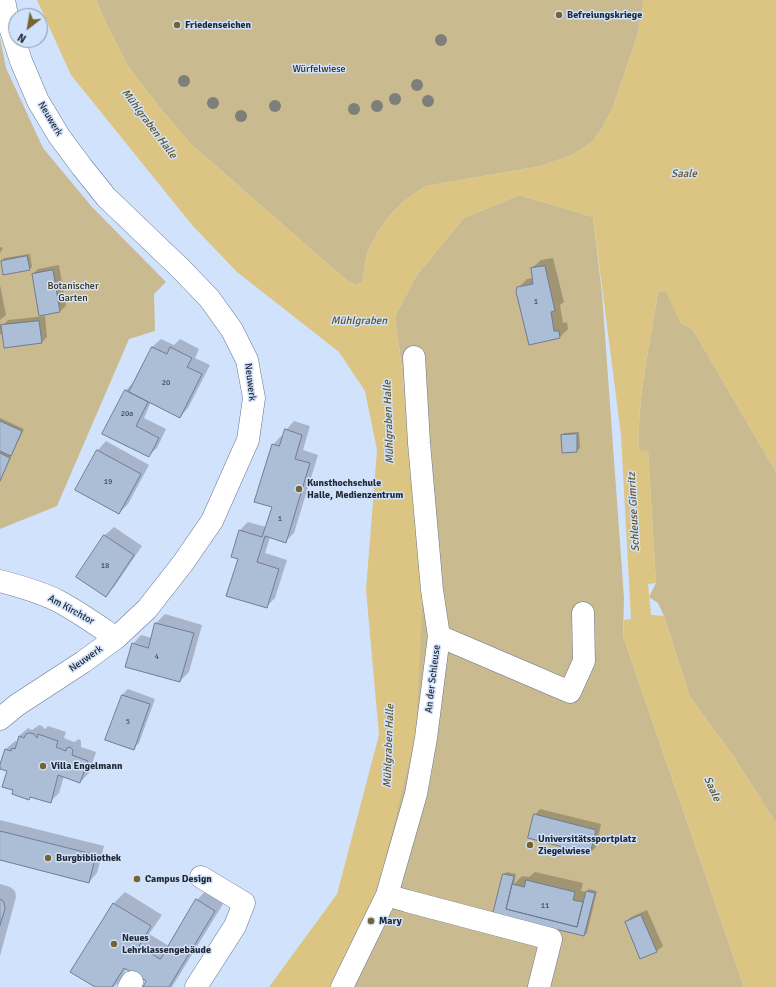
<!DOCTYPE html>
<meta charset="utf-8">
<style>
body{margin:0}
#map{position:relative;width:776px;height:987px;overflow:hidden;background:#d1e2fc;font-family:Signika,sans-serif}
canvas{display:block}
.north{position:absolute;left:8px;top:8px;width:40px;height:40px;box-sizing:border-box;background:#d1e2fc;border:1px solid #8b98ab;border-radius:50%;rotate:211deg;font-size:11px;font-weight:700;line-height:16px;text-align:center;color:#222832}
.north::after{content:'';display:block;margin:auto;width:14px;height:18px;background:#756432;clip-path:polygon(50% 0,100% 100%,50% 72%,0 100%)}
</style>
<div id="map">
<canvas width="776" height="987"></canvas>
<div class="north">N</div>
</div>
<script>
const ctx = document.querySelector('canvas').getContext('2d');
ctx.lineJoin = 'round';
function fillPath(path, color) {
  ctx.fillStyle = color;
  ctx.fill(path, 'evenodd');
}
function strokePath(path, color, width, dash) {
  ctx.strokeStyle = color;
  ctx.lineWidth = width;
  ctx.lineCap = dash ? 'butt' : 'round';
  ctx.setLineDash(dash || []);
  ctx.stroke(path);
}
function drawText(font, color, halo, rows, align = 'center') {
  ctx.font = font + ' Signika,sans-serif';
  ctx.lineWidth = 3;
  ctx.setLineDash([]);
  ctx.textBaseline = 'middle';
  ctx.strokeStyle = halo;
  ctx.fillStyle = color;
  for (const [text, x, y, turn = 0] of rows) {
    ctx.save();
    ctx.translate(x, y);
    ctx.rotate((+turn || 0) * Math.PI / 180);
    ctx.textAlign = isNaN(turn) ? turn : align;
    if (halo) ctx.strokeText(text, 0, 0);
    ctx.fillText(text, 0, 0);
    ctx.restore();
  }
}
fillPath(new Path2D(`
 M96 0H644L637 37 613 107 601 130 592 142 572 155 541 166 426 186 403 202 390 215 378 232 367 253 362 282 355 285 345 279 191 144 160 108 128 66 107 25Z
 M0 38 6 68 43 148 92 207 166 282 154 294 155 331 129 339 57 506 0 529Z
 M519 195 593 217 602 294 624 598 623 636 744 987H333L422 610 412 444 395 317 416 276 464 218Z
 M658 292H667L681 323 693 330 776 472V823L732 754 690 697 664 616 658 603 649 597 656 583 648 451H639C637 398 650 344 658 292Z`), '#caba8f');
fillPath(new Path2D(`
 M37 0H96L107 25 128 66 160 108 191 144 345 279 355 285 362 282 367 253 378 232 390 215 403 202 426 186 541 166 572 155 592 142 601 130 613 107 637 37 644 0H776V472L693 330 681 323 666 292H658C650 344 637 398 639 450L648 451 656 583 648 584 651 615 664 616 690 697 732 754 776 823V987H744L623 636 624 620 631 619 621 435 593 217 519 195 464 218 416 276 395 317 412 444 422 610 416 734 378 890 333 987H269L337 894 379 735 366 590 377 450 365 391 339 352 237 272 192 225 71 75Z`), '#dcc583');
fillPath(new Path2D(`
 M0 247 3 248 0 253Z
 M30 254 32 267 29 269 2 261 4 258Z
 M553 258 564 302 560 305 563 323 567 322 568 329 560 337 530 344 518 288 527 279 533 278 532 268 541 260Z
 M59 265 66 306 60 311 40 315 33 274 38 269Z
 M0 285 6 315 0 320Z
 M45 316 47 337 41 343 3 332 0 335V321L1 327 8 320Z
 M161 339 174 345 180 339 199 349 195 358 210 365 188 408 180 417 151 402 144 418 166 429 157 448 148 456 104 434 126 390 134 382 152 347Z
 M0 418 24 429 13 452 11 454 12 455 0 481Z
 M294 421 310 426 303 450 318 455 294 533 285 542 270 537 265 553 287 560 275 598 266 607 239 558 240 530 248 522 266 527 273 507V445L281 436 283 437 286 430Z
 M579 432 580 448 577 451 562 435 564 433Z
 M106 441 149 465 128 504 119 513 76 490 98 450Z
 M114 527 142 546 114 587 105 596 77 577 105 535Z
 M165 614 202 625 189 672 180 681 133 644 141 635 152 638 156 623Z
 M128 689 155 699 139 743 133 749 107 740 122 695Z
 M39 725 42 726 45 729 48 726 66 732 64 738 74 742 79 739 81 741V747L96 752 89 773 80 782 64 776 59 793 50 802 32 796 29 799 14 790 8 771 0 768 6 749 15 741 18 742 19 736 28 728 32 730Z
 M540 809 601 824 596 847 590 853 535 815Z
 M0 820 104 846 97 873 89 882 0 859Z
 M507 872 516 874 514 884 522 876 529 877 535 872 583 883 581 891 586 892 589 889 597 891 587 933 584 935 495 913 504 874Z
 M0 884 10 887 15 891 16 897 0 956Z
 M208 888 226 899 172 987H144L148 981 127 968 119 982 114 987H97L72 971 114 903 125 892 162 915 149 934 169 946 197 900Z
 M647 910 663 946 657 951 641 958 626 922 631 917Z`), '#0003');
const building = new Path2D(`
 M27 256 30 270 3 275 1 261Z
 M545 266 555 311 551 312 554 331H559L560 338 529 345 516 292 517 287 533 284 531 268Z
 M53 270 60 312 39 316 32 274Z
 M39 321 42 343 4 348 1 325Z
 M152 347 167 354 170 347 192 358 187 367 202 374 180 418 129 392Z
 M125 390 148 402 136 426 159 438 149 457 102 434Z
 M0 421 22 431 11 456 0 451Z
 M285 429 302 435 295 459 310 463 286 543 265 536 257 562 279 569 267 608 226 596 238 559 231 557 239 530 262 537 272 507 254 502 272 444 279 446Z
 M577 434V452L562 453 561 435Z
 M97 450 141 474 119 514 75 490Z
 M0 453 10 458 0 481Z
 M104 535 134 555 106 597 76 577Z
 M155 623 194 633 180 682 125 667 132 643 148 648Z
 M122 695 150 704 134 750 105 740Z
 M30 733 34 734 37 738 38 734 58 741 56 747 66 751 67 748 70 747 73 750 72 755 88 761 80 783 58 775 51 803 30 797 29 800 12 794 13 790 2 787 7 771 0 769V764L5 749 11 751 12 748 15 749 19 736 24 738 26 734Z
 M534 814 596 830 590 854 528 838Z
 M0 831 96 855 89 883 0 860Z
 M503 874 514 876 506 909 577 927 586 891 595 893 584 936 493 914Z
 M526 880 575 892 573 900 583 902 577 927 506 909 512 884 524 887Z
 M0 899 4 902 5 909 0 925Z
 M196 899 215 911 169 987H143L146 981 124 968 112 987H95L70 972 113 903 151 926 139 946 160 959Z
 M641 915 657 952 640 959 625 922Z`);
fillPath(building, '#acbdd6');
strokePath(building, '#6e7d95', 1);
const minor = new Path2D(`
 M0 581C19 586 41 592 58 601 79 612 97 625 116 638
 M439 636 570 692 584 661 583 613
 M0 719 17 705 83 662 116 638 147 609 183 563 212 521 248 440 254 398 247 360 232 330 209 298 180 268 106 197 82 167 59 136 38 101 21 61 8 21 4 0
 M387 895 407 901 551 939 539 987
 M129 987 132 982
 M196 987 235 926 244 903 201 877
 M342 987 387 895 416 794 426 738 439 636 432 590 419 443 414 357`);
strokePath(minor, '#67768d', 23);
strokePath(minor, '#fff', 22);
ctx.fillStyle = '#7d7f7a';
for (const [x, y] of [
 [441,40],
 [184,81],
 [417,85],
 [395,99],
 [428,101],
 [213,103],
 [275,106],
 [377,106],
 [354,109],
 [241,116]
]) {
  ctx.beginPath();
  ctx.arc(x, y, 6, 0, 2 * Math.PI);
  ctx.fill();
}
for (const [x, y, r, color] of [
 [559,15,4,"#756432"],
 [177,25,4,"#756432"],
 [299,489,4,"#756432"],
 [43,766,4,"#756432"],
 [530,845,4,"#756432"],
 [48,858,4,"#756432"],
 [137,879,4,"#756432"],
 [371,921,4,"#756432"],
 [114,944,4,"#756432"]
]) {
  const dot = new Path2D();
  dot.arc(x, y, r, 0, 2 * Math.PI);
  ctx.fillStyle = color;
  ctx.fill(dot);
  strokePath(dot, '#d1e2fc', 1.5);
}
drawText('8px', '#444d5b', null, [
 ["1",536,302],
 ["20",166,383],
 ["20a",127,414],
 ["19",108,482],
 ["1",280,519],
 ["18",105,566],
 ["4",157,657],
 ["5",128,722],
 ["11",545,906]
]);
drawText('bold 10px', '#222832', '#d1e2fc', [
 ["Befreiungskriege",567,15],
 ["Friedenseichen",185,25],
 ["Kunsthochschule",307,483],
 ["Halle, Medienzentrum",307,495],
 ["Villa Engelmann",51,766],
 ["Universitätssportplatz",538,839],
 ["Ziegelwiese",538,851],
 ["Burgbibliothek",56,858],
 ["Campus Design",145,879],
 ["Mary",379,921],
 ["Neues",122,938],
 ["Lehrklassengebäude",122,950]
], 'left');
drawText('10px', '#382e10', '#d1e2fc', [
 ["Würfelwiese",319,69],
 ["Botanischer",73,286],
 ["Garten",73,298]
]);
drawText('10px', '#222832', '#d1e2fc', [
 ["Neuwerk",50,119,59],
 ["Neuwerk",250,382,83],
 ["Am Kirchtor",71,610,29],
 ["Neuwerk",86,659,-35],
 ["An der Schleuse",433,679,-83]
]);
drawText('italic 11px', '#645322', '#d1e2fc', [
 ["Mühlgraben Halle",149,124,53],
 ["Saale",684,174],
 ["Mühlgraben",359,321],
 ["Mühlgraben Halle",389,422,-92],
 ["Schleuse Gimritz",634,512,-93],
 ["Mühlgraben Halle",389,746,-88],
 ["Saale",712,789,66]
]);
</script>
